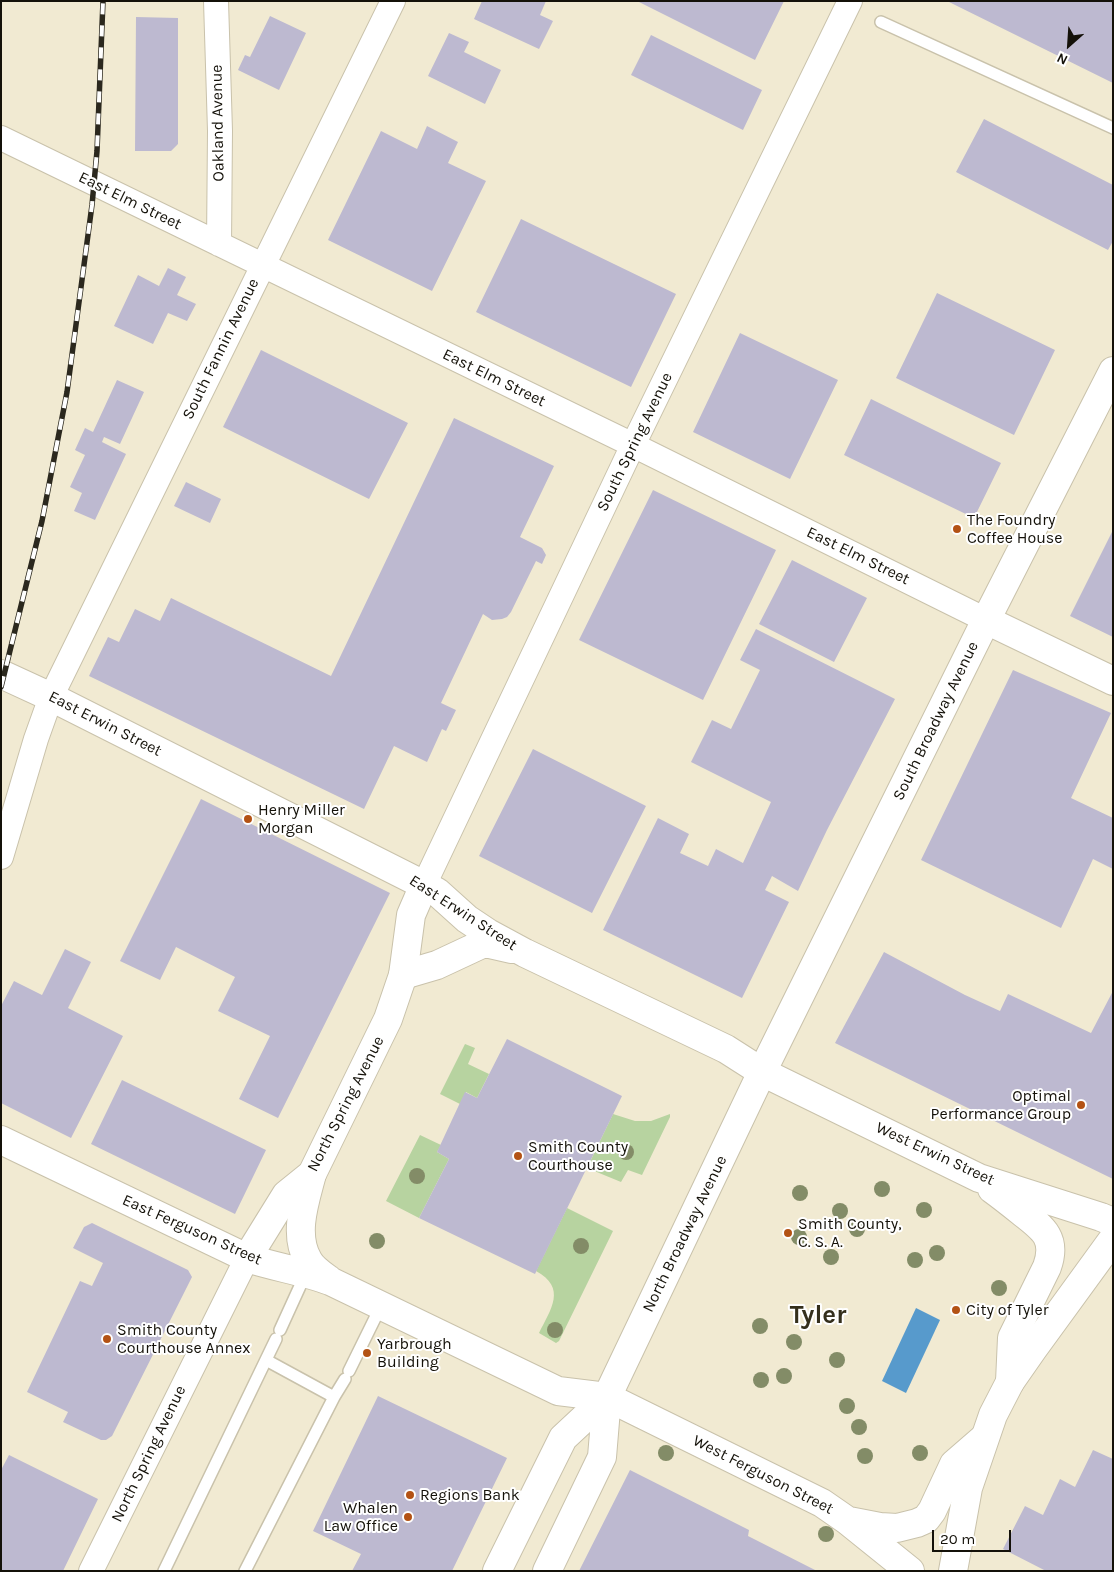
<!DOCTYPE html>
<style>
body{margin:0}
#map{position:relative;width:1114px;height:1572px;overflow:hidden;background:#f1ead2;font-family:Karla,sans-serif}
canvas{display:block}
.frame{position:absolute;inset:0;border:2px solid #141109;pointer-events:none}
.north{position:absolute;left:1044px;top:20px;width:50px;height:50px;-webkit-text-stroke:4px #fff;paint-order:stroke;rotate:206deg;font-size:14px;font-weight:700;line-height:20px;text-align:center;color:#141109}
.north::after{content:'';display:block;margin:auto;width:18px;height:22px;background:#141109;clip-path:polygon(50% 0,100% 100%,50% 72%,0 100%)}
.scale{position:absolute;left:932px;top:1530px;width:79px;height:22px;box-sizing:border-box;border:2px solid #141109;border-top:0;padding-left:6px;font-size:15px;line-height:18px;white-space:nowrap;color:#141109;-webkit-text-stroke:4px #fff;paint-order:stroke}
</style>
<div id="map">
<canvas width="1114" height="1572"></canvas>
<div class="frame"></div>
<div class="north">N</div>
<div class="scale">20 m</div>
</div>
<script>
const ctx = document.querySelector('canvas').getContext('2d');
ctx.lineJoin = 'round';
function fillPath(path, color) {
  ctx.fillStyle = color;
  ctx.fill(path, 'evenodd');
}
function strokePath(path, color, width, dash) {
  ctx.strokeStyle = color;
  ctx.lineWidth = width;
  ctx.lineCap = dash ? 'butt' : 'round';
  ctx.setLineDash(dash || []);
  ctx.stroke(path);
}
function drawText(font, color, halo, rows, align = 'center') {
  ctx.font = font + ' Karla,sans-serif';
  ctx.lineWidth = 4;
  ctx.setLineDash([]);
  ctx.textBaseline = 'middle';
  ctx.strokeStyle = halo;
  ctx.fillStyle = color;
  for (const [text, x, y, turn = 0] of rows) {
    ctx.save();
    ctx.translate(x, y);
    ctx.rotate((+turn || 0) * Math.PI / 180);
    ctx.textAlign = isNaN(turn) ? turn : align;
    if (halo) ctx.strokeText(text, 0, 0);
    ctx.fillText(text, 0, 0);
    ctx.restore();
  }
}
fillPath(new Path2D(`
 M465 1044 475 1048 468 1064 489 1074 477 1098 466 1092 460 1104 440 1094Z
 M613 1114 635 1121H651L670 1114V1117L642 1175 628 1170 621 1182 587 1168Z
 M420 1135 441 1145 437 1152 449 1159 419 1218 386 1201Z
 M567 1208 613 1231 559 1341 556 1343 539 1333C551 1309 567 1288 536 1271Z`), '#b7d3a0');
fillPath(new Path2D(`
 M916 1308 940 1320 906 1393 882 1381Z`), '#579acc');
fillPath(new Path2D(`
 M482 1H546L540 15 553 21 539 49 474 19Z
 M637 1H784L755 60Z
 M947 1H1113V83Z
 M270 16 306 33 279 90 238 70 245 55 250 57Z
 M136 17 178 18V144L171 151H135Z
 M449 33 469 42 464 52 501 70 485 104 428 76Z
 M651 35 762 90 743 130 631 75Z
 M984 119 1113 185V241L1108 250 956 172Z
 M427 126 458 142 448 163 486 181 432 291 328 240 381 131 417 149Z
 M521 219 676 294 631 387 476 312Z
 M168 268 186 277 177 295 196 304 187 321 168 313 153 344 114 326 138 275 159 286Z
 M937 293 1055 350 1014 435 896 378Z
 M740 333 838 380 790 479 693 432Z
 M261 350 408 423 369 499 223 427Z
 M117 380 144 392 120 444 104 437 102 442 126 454 95 520 74 511 82 493 70 487 85 455 75 450 85 428 93 432Z
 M871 399 1001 463 974 518 844 455Z
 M454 418 554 466 520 537 542 548 546 555 542 564 536 561 511 612 507 617 502 619 492 620 483 614 441 703 456 710 446 731 442 729 427 762 394 746 364 809 89 676 108 637 119 642 135 609 160 621 171 598 331 676Z
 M186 482 221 499 210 523 174 506Z
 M653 490 776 550 703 700 579 640Z
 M1113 530V637L1070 616Z
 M792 560 867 598 834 662 759 624Z
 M756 629 895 699 827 830 798 891 772 876 765 890 789 902 742 998 603 930 658 818 689 834 680 853 708 866 716 849 743 863 771 802 691 762 712 720 731 729 760 670 740 660Z
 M1013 670 1111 713 1071 798 1113 818V869L1093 859 1061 928 921 860Z
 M533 749 646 806 592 913 479 856Z
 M201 799 390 893 278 1118 239 1099 270 1036 218 1011 235 977 176 947 160 980 120 961Z
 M65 949 91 962 68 1008 123 1036 71 1138 1 1103V1006L14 981 42 995Z
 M884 952 965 995 1000 1011 1008 994 1091 1033 1113 991V1179L835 1043Z
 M507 1039 622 1096 535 1274 419 1218 449 1159 437 1152 465 1092 477 1098Z
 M122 1080 266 1150 235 1214 91 1144Z
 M92 1223 188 1270 192 1277 112 1436 106 1440H101L63 1422 68 1412 27 1392 80 1281 92 1286 103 1263 73 1248 84 1227Z
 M378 1396 507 1458 452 1571H352L361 1554 313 1531Z
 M1093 1450 1113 1459V1571H1046L1003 1549 1025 1506 1043 1515 1060 1479 1075 1487Z
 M9 1455 98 1499 63 1571H1V1470Z
 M630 1470 749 1530 748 1536 817 1571H579Z`), '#bdb9d0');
const service = new Path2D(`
 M881 22 1113 128
 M280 1330 306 1273
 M266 1360 334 1397
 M349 1371 381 1306
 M164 1571 276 1339
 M245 1571 334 1397 345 1379`);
const minor = new Path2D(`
 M216 1 220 131 219 244
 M1 138 633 445 986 620
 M1 857 36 739 51 697 393 1
 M424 885 633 445 850 1
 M91 1571 247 1258`);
const tertiary = new Path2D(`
 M986 620 1113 681
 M247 1258 286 1195 312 1174 388 1019 403 975 411 915 424 885
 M953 1571 968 1488 993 1415 1010 1382 1033 1349 1113 1239`);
const secondary = new Path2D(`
 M1 674 51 697 424 885 437 892 467 919 488 933 525 953 726 1049 762 1072 979 1178 1101 1217 1113 1222
 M403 975 437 965 482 944H490L512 949
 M1 1140 247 1258C274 1267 303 1271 330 1281L558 1391 607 1397 822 1503 848 1521 910 1571
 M312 1174C305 1201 293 1234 308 1260 312 1268 321 1274 328 1279
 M992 1189C1003 1197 1013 1205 1023 1213 1044 1229 1057 1239 1047 1267L1012 1338 1010 1382
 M849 1521 880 1527 897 1528 917 1523 926 1519 932 1511 954 1464 984 1438`);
const primary = new Path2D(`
 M497 1571 563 1438 607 1397 762 1072 986 620 1113 371
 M547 1571 602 1457 607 1397`);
strokePath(service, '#c9c2ab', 14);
strokePath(minor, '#c9c2ab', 26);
strokePath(tertiary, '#c9c2ab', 30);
strokePath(secondary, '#c9c2ab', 30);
strokePath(primary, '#c9c2ab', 30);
strokePath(service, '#fff', 11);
strokePath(minor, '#fff', 24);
strokePath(tertiary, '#fff', 28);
strokePath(secondary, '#fff', 28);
strokePath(primary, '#fff', 28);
const rail = new Path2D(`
 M1 687 42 521 67 392 92 205 97 151 103 1`);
strokePath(rail, '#2b281e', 5.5);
strokePath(rail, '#fff', 4, [11]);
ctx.fillStyle = '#838c67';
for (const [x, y] of [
 [626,1152],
 [417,1176],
 [882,1189],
 [800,1193],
 [924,1210],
 [840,1211],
 [857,1229],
 [799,1237],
 [377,1241],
 [581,1246],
 [937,1253],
 [831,1257],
 [915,1260],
 [999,1288],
 [760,1326],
 [555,1330],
 [794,1342],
 [837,1360],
 [784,1376],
 [761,1380],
 [847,1406],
 [859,1427],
 [666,1453],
 [920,1453],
 [865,1456],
 [826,1534]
]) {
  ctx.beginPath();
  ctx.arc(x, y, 8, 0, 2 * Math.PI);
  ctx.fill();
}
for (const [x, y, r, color] of [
 [957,529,5,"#b35214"],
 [248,819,5,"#b35214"],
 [1081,1105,5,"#b35214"],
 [518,1156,5,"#b35214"],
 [788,1233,5,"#b35214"],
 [956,1310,5,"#b35214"],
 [107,1339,5,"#b35214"],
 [367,1353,5,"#b35214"],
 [410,1495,5,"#b35214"],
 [408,1517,5,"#b35214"]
]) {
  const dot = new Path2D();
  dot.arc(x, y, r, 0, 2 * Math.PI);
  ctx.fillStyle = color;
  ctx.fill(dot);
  strokePath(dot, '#fff', 2);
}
drawText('16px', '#141109', '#fff', [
 ["Oakland Avenue",218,123,-91],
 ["East Elm Street",130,201,26],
 ["South Fannin Avenue",221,349,-64],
 ["East Elm Street",494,378,26],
 ["South Spring Avenue",635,442,-64],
 ["East Elm Street",858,556,26],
 ["South Broadway Avenue",936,721,-64],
 ["East Erwin Street",105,724,27],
 ["East Erwin Street",463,913,33],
 ["North Spring Avenue",346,1104,-63],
 ["West Erwin Street",935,1154,25],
 ["East Ferguson Street",192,1230,24],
 ["North Broadway Avenue",685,1234,-64],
 ["North Spring Avenue",149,1454,-64],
 ["West Ferguson Street",763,1475,27]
]);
drawText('16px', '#141109', '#fff', [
 ["The Foundry",967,520],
 ["Coffee House",967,538],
 ["Henry Miller",258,810],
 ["Morgan",258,828],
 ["Optimal",1071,1096,"right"],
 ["Performance Group",1071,1114,"right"],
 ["Smith County",528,1147],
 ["Courthouse",528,1165],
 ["Smith County,",798,1224],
 ["C. S. A.",798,1242],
 ["City of Tyler",966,1310],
 ["Smith County",117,1330],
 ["Courthouse Annex",117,1348],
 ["Yarbrough",377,1344],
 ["Building",377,1362],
 ["Regions Bank",420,1495],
 ["Whalen",398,1508,"right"],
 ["Law Office",398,1526,"right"]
], 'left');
drawText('bold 26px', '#342f1c', '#fff', [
 ["Tyler",818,1316]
]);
</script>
